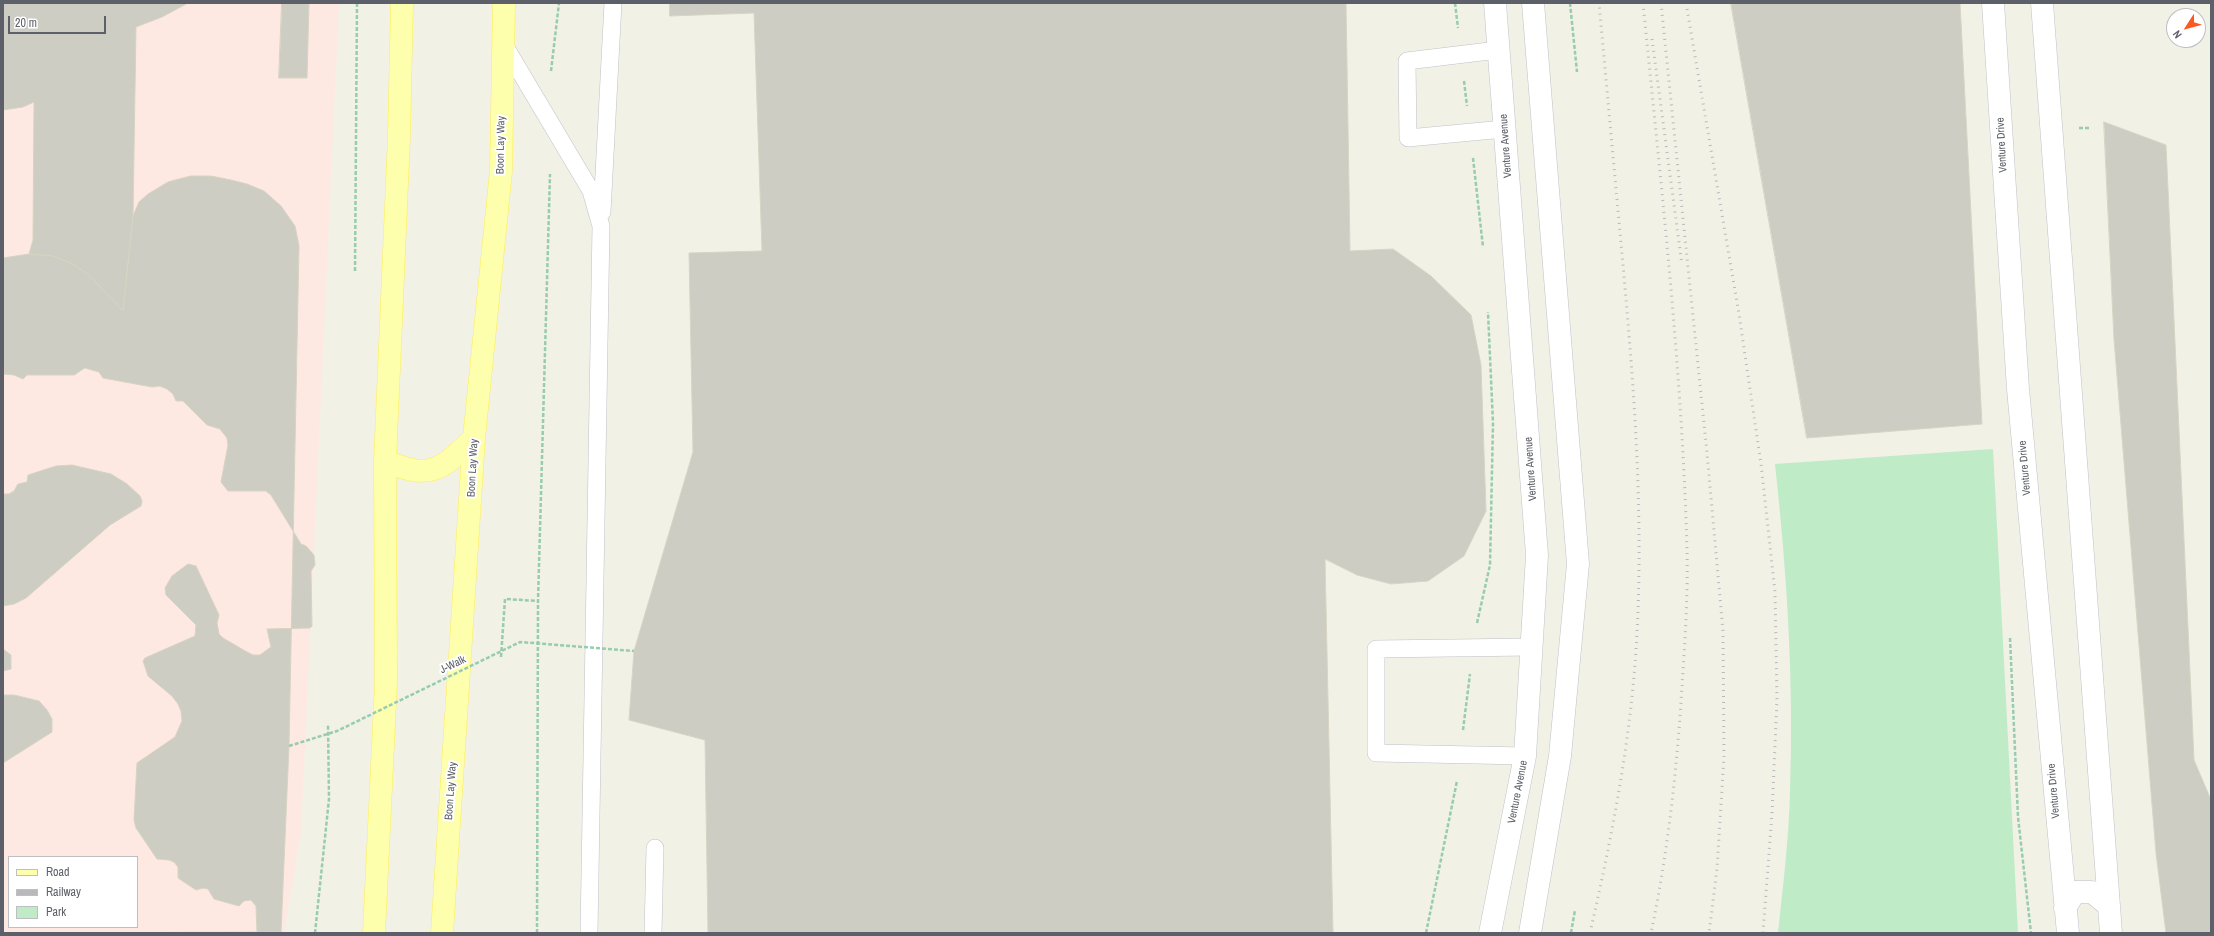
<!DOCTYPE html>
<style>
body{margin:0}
#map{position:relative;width:2214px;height:936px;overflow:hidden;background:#f1f1e6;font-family:"Archivo Narrow",sans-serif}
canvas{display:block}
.frame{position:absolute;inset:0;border:4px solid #5d6068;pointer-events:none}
.legend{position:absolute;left:8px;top:856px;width:130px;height:72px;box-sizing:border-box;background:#fff;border:1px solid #bebfc3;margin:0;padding:5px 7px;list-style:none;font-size:12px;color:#5d6068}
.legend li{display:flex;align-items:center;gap:8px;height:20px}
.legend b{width:20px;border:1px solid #bebfc3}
.north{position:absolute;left:2166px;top:8px;width:40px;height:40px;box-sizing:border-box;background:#fff;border:1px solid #bebfc3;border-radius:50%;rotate:234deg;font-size:11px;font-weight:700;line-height:16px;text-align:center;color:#5d6068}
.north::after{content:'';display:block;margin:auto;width:14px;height:18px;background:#fc5821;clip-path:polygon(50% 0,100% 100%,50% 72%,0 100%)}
.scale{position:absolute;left:8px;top:16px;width:98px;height:18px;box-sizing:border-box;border:2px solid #5d6068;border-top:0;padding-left:5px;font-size:12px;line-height:14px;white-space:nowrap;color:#5d6068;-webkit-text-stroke:3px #fff;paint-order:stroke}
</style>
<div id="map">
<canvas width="2214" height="936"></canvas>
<div class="frame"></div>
<ul class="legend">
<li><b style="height:5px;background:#feffad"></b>Road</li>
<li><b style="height:5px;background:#b9b9bb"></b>Railway</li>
<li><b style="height:11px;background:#c0ebc7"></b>Park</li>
</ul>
<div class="north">N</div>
<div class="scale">20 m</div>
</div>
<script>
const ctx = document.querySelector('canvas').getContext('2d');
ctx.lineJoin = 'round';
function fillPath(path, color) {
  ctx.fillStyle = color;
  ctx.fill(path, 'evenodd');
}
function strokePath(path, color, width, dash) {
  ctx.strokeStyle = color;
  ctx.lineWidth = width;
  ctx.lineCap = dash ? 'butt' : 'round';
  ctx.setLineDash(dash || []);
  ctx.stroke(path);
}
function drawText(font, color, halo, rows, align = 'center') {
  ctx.font = font + ' "Archivo Narrow",sans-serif';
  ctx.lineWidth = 4;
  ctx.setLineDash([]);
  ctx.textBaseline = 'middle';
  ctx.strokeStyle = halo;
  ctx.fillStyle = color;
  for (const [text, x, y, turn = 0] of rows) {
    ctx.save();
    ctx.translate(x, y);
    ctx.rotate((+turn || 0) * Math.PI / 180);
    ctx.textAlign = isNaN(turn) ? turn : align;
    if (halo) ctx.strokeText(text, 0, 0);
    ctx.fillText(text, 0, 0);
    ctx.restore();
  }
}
fillPath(new Path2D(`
 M3 3H339L301 832 284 933H3ZM9 857H137V927H9Z`), '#fee9e2');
fillPath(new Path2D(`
 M1993 449 2018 933H1778C1783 886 1789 838 1790 791 1794 682 1787 573 1775 464Z`), '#c0ebc7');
const building = new Path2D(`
 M3 3H188L162 17 136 27 133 216 123 311 90 276 73 264 53 256 29 254 33 240 34 102 23 107 3 110Z
 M282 3H309L307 78H279Z
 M670 3H1346L1350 251 1393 249 1431 276 1471 315 1481 365 1486 511 1464 556 1428 581 1391 584 1357 575 1325 559 1333 933H708L705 740 629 720 634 651 693 452 689 253 762 251 754 13 670 16Z
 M1731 3H1960L1982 424 1807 438Z
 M2104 122 2166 145 2194 760 2211 800V933H2166L2156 853 2114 339Z
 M191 176H211L231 180 247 184 264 191 281 206 295 226 299 246 289 746 281 932 3 933V258L29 254 53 256 73 264 90 276 123 311 133 216 139 202 148 194 168 182ZM9 857H137V927H9Z
 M85 368 99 372 103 378 152 387 160 386 167 389 173 394 176 401H183L207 425 220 429 227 438 228 445 221 482 228 491H266L271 495 301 544 306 546 314 555 315 565 311 571 312 626 310 628 267 629 271 647 260 655H253L247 652 223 638 219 634 217 623 219 615 196 566 188 564 172 576 165 588 166 595 196 625 195 636 145 658 143 661 148 676 172 696 178 704 181 711 182 721 175 737 137 763 134 820 136 828 157 859 169 860 174 862 178 867V878L196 890 203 888 208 889 214 899 239 906 244 901 251 900 256 906 257 933H3V763L52 732V719L47 710 39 701 14 695H3V671L11 669V655L3 649V606L14 604 26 598 110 525 141 506 142 501 140 496 127 484 111 474 72 465 56 466 28 475 27 482 18 484 14 491 9 494H3V374L14 375 23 379 27 375H74ZM9 857H137V927H9Z`);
fillPath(building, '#cecdc4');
strokePath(building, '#d7d4c3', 1);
const service = new Path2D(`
 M503 43 591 191 601 226 589 933
 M1498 50 1407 61 1408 138 1504 129
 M602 212 613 3
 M1525 756 1376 753V649L1531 647
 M653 933 655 848`);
const minor = new Path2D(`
 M1993 3 2018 389 2068 933
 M2042 3 2111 933
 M2065 908 2075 892H2092L2108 905
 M1490 933 1525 756 1537 555 1495 3
 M1530 933 1560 756 1578 564 1533 3`);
const primary = new Path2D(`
 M385 461C431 480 440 471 474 438
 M374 933 386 682 385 461 399 137 402 3
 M442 933 474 438 501 171 504 3`);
strokePath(service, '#bfc1c8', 18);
strokePath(minor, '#bfc1c8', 23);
strokePath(primary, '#ffed51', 23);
strokePath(new Path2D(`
 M1455 3 1458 28
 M1570 3 1577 72
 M551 71 559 3
 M1464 81 1467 106
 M2079 128H2090
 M1473 158 1483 247
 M355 271 357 3
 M1477 623 1490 565 1493 423 1488 312
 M2010 638 2018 817 2031 933
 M501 657 505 599 538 601
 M1463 730 1470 674
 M315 933 329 799 328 724
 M537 933 538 601 550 174
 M1426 933 1457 781
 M1571 933 1575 910`), '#97ccb0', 2.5, [4, 2]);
strokePath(service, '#fff', 17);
strokePath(minor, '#fff', 22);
strokePath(primary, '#feffad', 22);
strokePath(new Path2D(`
 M1643 3C1661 185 1682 368 1687 550 1688 595 1685 642 1682 686 1677 769 1668 852 1651 933
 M1661 3 1707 453 1723 631 1724 756 1717 869 1709 933
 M1686 3 1739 314 1761 464 1775 592 1777 700 1772 813 1763 933
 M1652 39 1682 265
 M1590 933C1610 845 1628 755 1635 664 1645 531 1635 398 1623 265 1615 178 1607 90 1599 3`), '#b9b9bb', 3, [1, 5]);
strokePath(new Path2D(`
 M289 746 337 731 520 642 634 651`), '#97ccb0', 2.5, [4, 2]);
drawText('11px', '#5d6068', '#fff', [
 ["Boon Lay Way",501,145,-89],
 ["Venture Drive",2002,145,-93],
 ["Venture Avenue",1506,146,-94],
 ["Boon Lay Way",473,468,-87],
 ["Venture Drive",2025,468,-95],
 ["Venture Avenue",1531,469,-94],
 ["J-Walk",453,665,-26],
 ["Boon Lay Way",451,791,-86],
 ["Venture Drive",2054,791,-95],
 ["Venture Avenue",1518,792,-79]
]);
</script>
